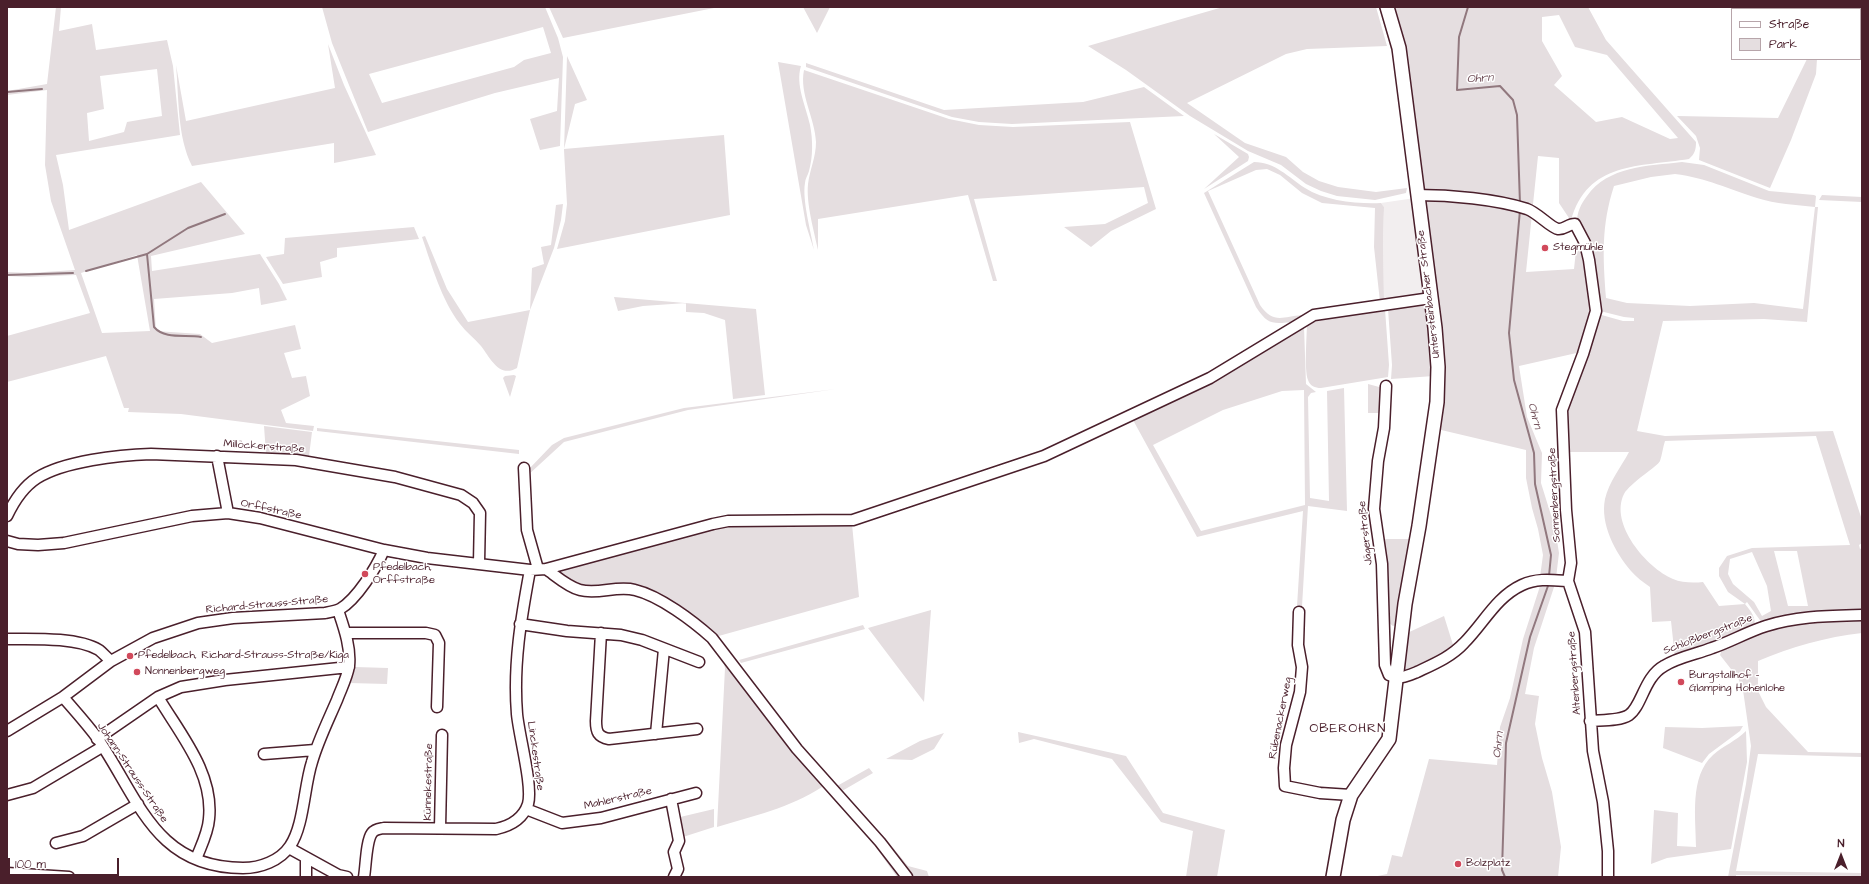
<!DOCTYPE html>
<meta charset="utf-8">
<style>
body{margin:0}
#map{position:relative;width:1869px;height:884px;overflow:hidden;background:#fff;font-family:"Architects Daughter",sans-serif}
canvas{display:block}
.frame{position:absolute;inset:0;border:8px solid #4a1f2b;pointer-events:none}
.legend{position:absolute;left:1731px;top:8px;width:130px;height:52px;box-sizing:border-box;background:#fff;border:1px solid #b7a5aa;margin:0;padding:5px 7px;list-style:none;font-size:12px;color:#4a1f2b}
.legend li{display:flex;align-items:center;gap:8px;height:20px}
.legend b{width:20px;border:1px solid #b7a5aa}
.north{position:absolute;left:1821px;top:836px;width:40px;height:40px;-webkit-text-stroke:3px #fff;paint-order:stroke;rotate:0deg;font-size:11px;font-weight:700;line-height:16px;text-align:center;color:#4a1f2b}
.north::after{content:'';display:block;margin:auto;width:14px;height:18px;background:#4a1f2b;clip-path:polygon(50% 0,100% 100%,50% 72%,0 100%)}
.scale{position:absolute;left:8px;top:858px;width:111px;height:18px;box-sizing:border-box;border:2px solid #4a1f2b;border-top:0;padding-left:5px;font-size:12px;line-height:14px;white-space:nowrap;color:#4a1f2b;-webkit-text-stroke:3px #fff;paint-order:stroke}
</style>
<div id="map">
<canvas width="1869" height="884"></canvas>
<div class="frame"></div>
<ul class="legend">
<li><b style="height:5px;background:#fff"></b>Straße</li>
<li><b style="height:11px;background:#e5dee0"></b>Park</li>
</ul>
<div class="north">N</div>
<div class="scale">100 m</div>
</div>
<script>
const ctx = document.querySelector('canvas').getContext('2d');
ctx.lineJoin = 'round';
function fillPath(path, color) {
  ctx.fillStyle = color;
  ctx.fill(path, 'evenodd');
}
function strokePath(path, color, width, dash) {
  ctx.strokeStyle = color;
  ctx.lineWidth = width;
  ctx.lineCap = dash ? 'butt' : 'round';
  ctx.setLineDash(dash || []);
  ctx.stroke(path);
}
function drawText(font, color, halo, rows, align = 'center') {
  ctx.font = font + ' "Architects Daughter",sans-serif';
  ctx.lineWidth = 3;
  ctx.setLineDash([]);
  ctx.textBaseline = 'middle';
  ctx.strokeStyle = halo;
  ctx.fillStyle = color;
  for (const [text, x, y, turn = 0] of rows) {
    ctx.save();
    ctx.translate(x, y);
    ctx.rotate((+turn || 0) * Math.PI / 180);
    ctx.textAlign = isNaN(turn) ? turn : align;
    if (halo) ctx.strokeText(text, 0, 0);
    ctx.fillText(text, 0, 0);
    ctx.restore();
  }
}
fillPath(new Path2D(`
 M1415 198 1428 294 1384 301 1383 239 1384 207 1381 203Z`), '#f2eeef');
fillPath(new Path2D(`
 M56 7H61L59 31 92 24 96 50 167 40 173 66 180 135 56 155 63 185 69 230 201 182 245 234 151 256 152 271 260 254 279 284 287 300 261 305 259 288 232 293 154 299 156 331 200 334 212 343 295 325 301 349 284 353 292 378 306 376 310 396 281 410 286 423 314 426 313 431 181 414 128 412 129 408H124L106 356 7 382V336L90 313 76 275 29 277 7 276V272L29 273 75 270 51 201 45 165 47 90 7 95V91L47 84ZM157 69 162 116 127 122 124 132 89 141 87 113 104 109 100 76ZM137 255 150 331 102 333 81 273Z
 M322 7H545L558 38 563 57 560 146 540 150 530 119 557 111 559 78 495 93 368 132 332 43ZM543 27 551 53 524 60 514 67 382 103 369 74Z
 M549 7H714V8L563 38Z
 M803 7H830L817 33Z
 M1223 7H1376L1387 46 1307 49 1286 54 1187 103 1245 143 1286 157 1303 172 1319 181 1338 187 1376 192 1407 188 1406 193 1375 200 1337 196 1321 191 1306 184 1281 165 1248 151 1190 116 1126 70 1088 46Z
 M1379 7H1384L1394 45 1411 189 1392 53Z
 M1391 7H1588L1606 40 1696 142C1696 149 1695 154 1689 159 1640 167 1587 161 1571 221L1559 203V158L1538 156 1526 272 1574 269 1578 232 1594 301 1581 352 1519 366 1527 417 1542 453 1541 483 1555 528 1559 553 1556 578 1540 577 1543 555 1538 529 1532 508 1526 478V450L1437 429 1422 202 1427 192 1421 187ZM1559 15 1575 47 1607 55 1678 138 1670 139 1622 117 1596 122 1554 85 1562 76 1542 41V17Z
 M328 44 344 85 376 155 334 163V143L192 166C177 136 179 98 176 65L186 121 335 88Z
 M567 56 587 100 575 104 564 149 724 135 730 215 557 249 565 221 567 204 564 150Z
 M1807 59H1817L1816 74 1791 140 1770 188 1699 160 1700 148 1696 136 1677 116 1778 118Z
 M778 62 801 66C795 85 806 106 810 125 813 140 813 157 809 171 808 175 805 179 805 183 802 200 811 232 814 250L806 225Z
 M806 63 944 110 1083 102 1144 87 1184 116 1012 124 979 122 952 117 806 67Z
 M804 70 949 119 979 125 1013 127 1130 122 1156 209 1111 231 1091 247 1064 227 1105 224 1148 203 1144 187 974 199 997 281H993L968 195 818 219V250C814 231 806 203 808 184 810 169 816 157 816 142 815 118 799 94 804 70Z
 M1214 134 1248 154 1249 157 1248 161 1204 189 1239 157Z
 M1254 162C1275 162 1288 177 1305 188 1325 201 1357 204 1381 203L1384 207 1383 239 1384 301 1380 302 1374 247 1375 208 1322 203 1302 193 1280 175 1267 169 1256 170 1208 191 1260 305C1273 324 1282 317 1302 315L1296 322C1274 323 1269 327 1256 307L1204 193Z
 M1682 162 1704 165 1769 191 1814 195 1816 196 1815 207H1818L1807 322 1764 319 1663 321 1637 431 1665 436 1833 431 1862 520V543L1859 545 1860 549 1862 548V613L1762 623 1747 602 1745 604C1751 611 1757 619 1754 628L1675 658 1671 621 1652 622 1650 587C1643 582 1636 577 1631 571 1615 552 1600 524 1605 499 1609 482 1621 467 1629 452H1566L1564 409 1598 314 1623 321H1634V318L1624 317 1600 311 1577 222C1577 212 1581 204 1587 196 1608 166 1648 166 1682 162ZM1675 174C1707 178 1728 189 1757 198 1776 204 1796 205 1815 207L1803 309 1754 303 1690 306 1627 303 1606 298C1603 257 1601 226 1614 186L1651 177ZM1816 436 1850 545 1752 548 1727 556 1719 568V576L1728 592 1745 604 1719 606 1703 582C1694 583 1682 583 1673 579 1647 568 1609 524 1624 494 1630 483 1658 466 1660 461 1662 455 1663 447 1665 441ZM1774 551H1797L1808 606H1788ZM1752 552 1767 586 1771 611 1762 616 1754 602 1733 584 1728 574 1730 559Z
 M1822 195 1862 197V202L1819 200Z
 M563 204 561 220 554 248 530 310 517 368C499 378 491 359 481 346 474 338 466 332 460 324 441 299 432 266 422 237L425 236 447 289 468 322 530 310 532 268 544 264 541 247 551 245 556 205Z
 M414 227 419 239 337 248V257L320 262 322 277 283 284 266 257 284 254 285 238Z
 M614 297 756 309 765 395 733 399 725 320 704 313 686 312V303L643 306 618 311Z
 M1426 302 1434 376 1391 379 1392 365 1388 309Z
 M1385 309 1389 365 1388 377 1321 388C1315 388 1310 386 1308 380 1304 369 1307 335 1307 322L1309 319Z
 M1299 325 1304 327 1306 384 1316 392 1311 393 1308 397 1310 498 1329 501 1327 391 1344 388 1347 511 1308 506 1301 623 1296 622 1303 511 1197 537 1133 420 1046 461 855 525 857 521 1132 418ZM1304 390 1305 505 1201 531 1153 445 1223 410 1282 391Z
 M514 375 516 376 510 397 503 378 505 376Z
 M1368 384 1383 388 1382 413H1368Z
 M836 389 688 410 564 442 527 476 528 470 552 445 564 438 684 408Z
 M264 426 312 432 309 456 266 454Z
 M317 428 519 450V454L317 431Z
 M852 524 859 597 715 637 649 592 580 587 569 582 553 568 713 526Z
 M1382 539H1413L1397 625 1393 626 1389 623Z
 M1541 583 1555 584 1534 648 1525 694 1539 696 1535 724 1542 758 1552 792 1561 847 1558 877H1373L1387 874 1392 855 1402 857 1429 759 1497 765 1500 727 1510 698 1523 639Z
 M931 610 924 702 868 628Z
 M1444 616 1454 648 1410 672H1403C1404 662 1410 641 1405 634Z
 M1862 618V633C1826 637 1791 647 1758 661V691L1766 707 1808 752 1862 753V757L1758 754 1736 871 1862 873V876L1736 875V877H1728L1746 784 1751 746 1743 690 1738 678 1720 655 1723 647 1785 623Z
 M863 625 865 629 741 663 739 660Z
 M721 652 822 785V787C790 808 753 816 717 827L725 668Z
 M355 667 388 668 387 684 349 683Z
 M1743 726 1740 731 1709 754 1702 763 1663 748 1665 727 1702 728Z
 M1746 731 1747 762 1731 849 1667 858 1651 864 1654 810 1678 813 1677 846 1696 847C1696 818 1689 777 1713 755 1723 746 1736 741 1746 731Z
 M1018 732 1126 756 1163 813 1225 830 1217 877H1186L1193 831 1161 822 1112 759 1034 739 1019 743Z
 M944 733 934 749 912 760 886 759 920 741Z
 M869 768 873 773 842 791 885 838 908 866 927 871 929 877H910L836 790 837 786Z
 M826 791 832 793 903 877H897L875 846Z
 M714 809V827L683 837 676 818Z`), '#e5dee0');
strokePath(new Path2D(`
 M1468 7 1459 37 1457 90 1500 86 1513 100 1517 115 1520 204
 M7 92 42 89
 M1520 210 1509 333 1514 380 1534 453 1535 484 1551 555 1549 576
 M147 254 154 327C165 340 186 334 201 337
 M86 271 147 254 188 228 225 214
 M7 275 73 273
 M1505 877 1502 870 1506 743 1530 637 1549 583`), '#91787e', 2);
const minor = new Path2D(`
 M1417 195C1450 195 1496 199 1527 209 1538 213 1551 228 1558 229 1564 230 1568 224 1575 224L1585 243 1589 260 1596 311 1583 354 1562 410 1566 510 1571 563 1568 581 1585 632 1593 751 1603 802 1608 851V877
 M1386 386 1384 428 1378 461 1374 509 1382 564 1385 665 1389 675C1399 680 1407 676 1417 672 1434 664 1451 657 1464 643 1484 623 1496 597 1522 585 1537 578 1552 580 1568 581
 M217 456 228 513
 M524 468 527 530 538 569
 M7 516C14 501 23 487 37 478 64 461 119 455 151 454L296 460 395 477 461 495 473 503 480 513 479 563
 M7 541 18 544 38 545 64 543 192 516 228 513 260 518 384 550 427 558 530 570 546 569 713 524 728 521 853 520 1044 456 1210 378 1314 315 1431 298
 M546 569C556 576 568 587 580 590 598 595 617 585 635 590 660 596 693 621 712 638L797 749 880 842 907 877
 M1299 612 1298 645 1302 667 1300 692 1286 745 1284 768 1285 786 1320 793 1351 795
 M520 624 567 631 621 635 642 640 699 662
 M346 633H426L435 635 439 643 437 707
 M601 633 596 721C596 732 598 737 609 739L697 729
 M7 639C33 639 77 637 99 650 103 653 107 658 111 661
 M63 697C75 711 87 724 98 739 139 799 155 868 243 868 260 868 280 861 290 846 304 826 304 786 312 762 318 741 328 721 337 700 341 689 347 678 349 666 351 647 344 628 338 610
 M158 697C180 734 214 773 209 819 208 833 201 846 196 859
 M1590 721C1602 720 1620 721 1629 715 1642 706 1644 677 1664 666 1678 657 1697 654 1712 648 1730 642 1747 632 1766 626 1797 616 1829 616 1862 615
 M7 731 63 697 111 661 153 638 198 623 233 618 325 613C330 612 336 611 340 609 357 599 376 568 384 550
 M656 734 664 649
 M97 739 158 697 181 687 225 680 349 667
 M264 754 315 750
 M7 795 33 788 102 747
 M671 799 679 841 674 852 678 869 674 877
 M526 809 562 823 601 818 696 793
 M440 828 442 735
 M56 843 83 836 138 804
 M289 848 338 875 347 877
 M7 873 69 877
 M306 877V858
 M364 877C366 866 366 841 372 833 375 829 379 829 384 828L496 829C510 826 523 819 528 804 533 786 519 736 517 714 513 665 521 618 530 570`);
const major = new Path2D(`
 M1333 877 1343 820 1351 795 1389 739 1405 604 1419 526 1437 402 1438 367 1435 328 1399 48 1387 7`);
strokePath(minor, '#4a1f2b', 13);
strokePath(major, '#4a1f2b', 16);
strokePath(minor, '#fff', 10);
strokePath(major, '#fff', 13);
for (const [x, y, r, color] of [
 [1545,248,4,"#d1495b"],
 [365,574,4,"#d1495b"],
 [130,656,4,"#d1495b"],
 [137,672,4,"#d1495b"],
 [1681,682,4,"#d1495b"],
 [1458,864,4,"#d1495b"]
]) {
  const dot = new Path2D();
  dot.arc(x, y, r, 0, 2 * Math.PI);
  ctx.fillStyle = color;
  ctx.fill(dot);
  strokePath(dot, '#fff', 1.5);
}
drawText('11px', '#4a1f2b', '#fff', [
 ["Stegmühle",1553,248],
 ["Pfedelbach,",373,568],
 ["Orffstraße",373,581],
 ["Pfedelbach, Richard-Strauss-Straße/Kiga",138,656],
 ["Nonnenbergweg",145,672],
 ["Burgstallhof -",1689,676],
 ["Glamping Hohenlohe",1689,689],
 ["Bolzplatz",1466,864]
], 'left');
drawText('11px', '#4a1f2b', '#fff', [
 ["Untersteinbacher Straße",1429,294,-97],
 ["Millöckerstraße",264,447,4],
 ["Sonnenbergstraße",1555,495,-93],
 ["Orffstraße",271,510,12],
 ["Jägerstraße",1366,533,-96],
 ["Richard-Strauss-Straße",267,605,-5],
 ["Schloßbergstraße",1708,635,-21],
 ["Altenbergstraße",1575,673,-94],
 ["Rübenackerweg",1281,718,-79],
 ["Linckestraße",535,756,82],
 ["Johann-Strauss-Straße",132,773,56],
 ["Künnekestraße",429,782,-89],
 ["Mahlerstraße",618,799,-13]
]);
drawText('italic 12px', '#74535c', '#fff', [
 ["Ohrn",1480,79,-4],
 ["Ohrn",1534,416,75],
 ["Ohrn",1499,745,-84]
]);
ctx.letterSpacing = '1px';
drawText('13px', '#4a1f2b', '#fff', [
 ["OBEROHRN",1348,729]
]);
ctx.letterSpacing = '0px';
</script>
